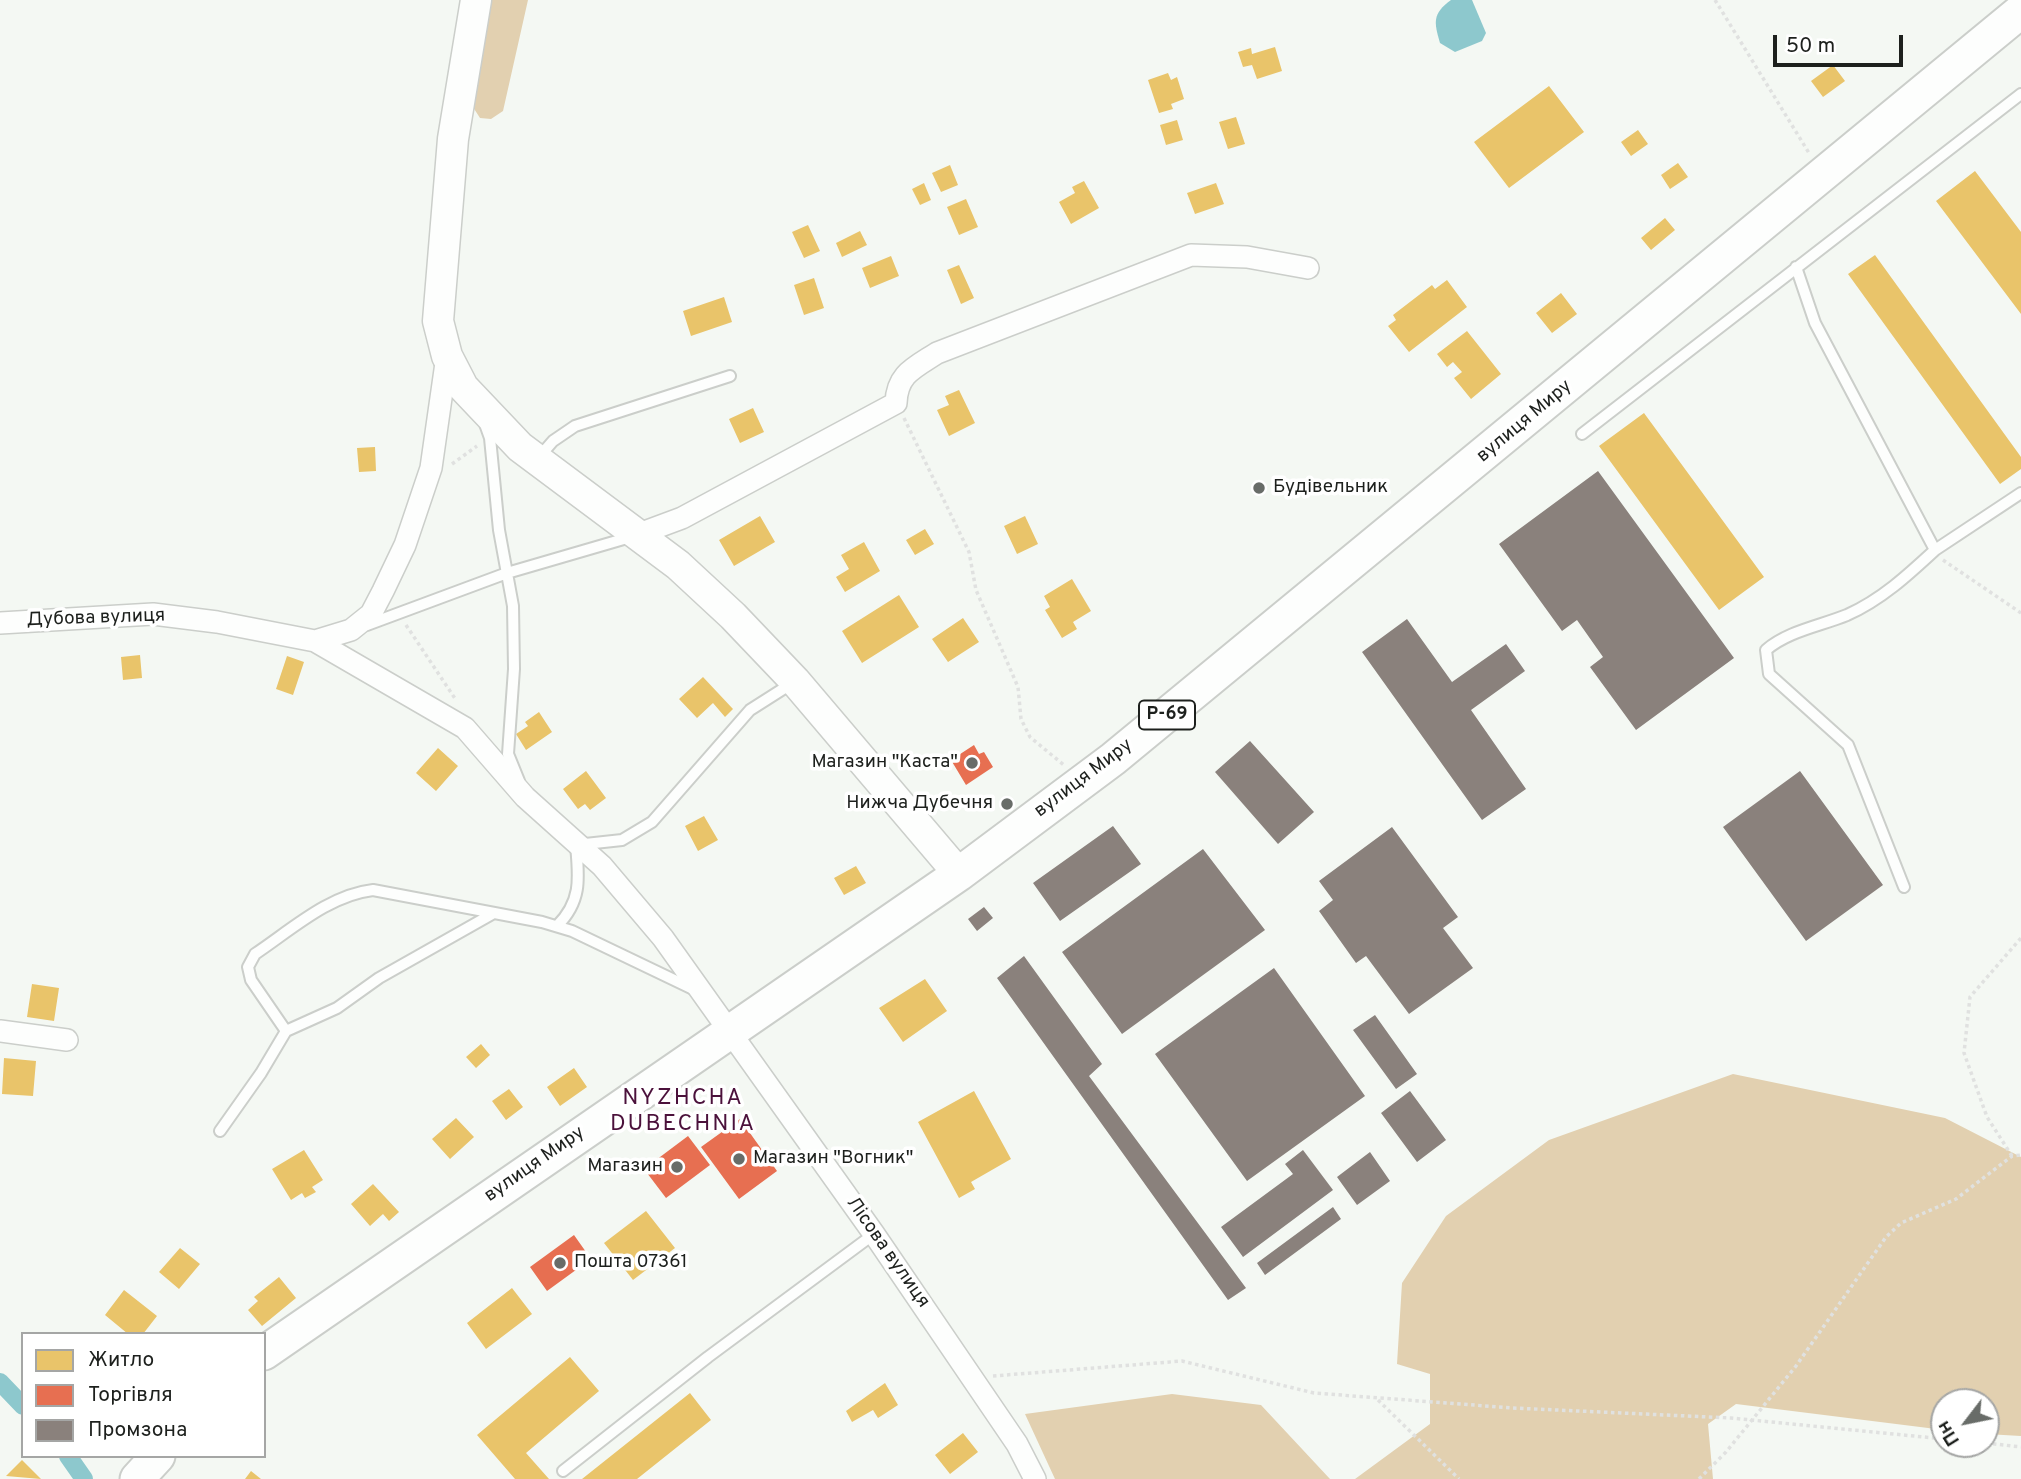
<!DOCTYPE html>
<meta charset="utf-8">
<style>
body{margin:0}
#map{position:relative;width:2021px;height:1479px;overflow:hidden;background:#f4f8f3;font-family:Overpass,sans-serif}
canvas{display:block}
.legend{position:absolute;left:21px;top:1332px;width:245px;height:126px;box-sizing:border-box;background:#fff;border:2px solid #a5a6a5;margin:0;padding:9px 12px;list-style:none;font-size:21px;color:#1d201d}
.legend li{display:flex;align-items:center;gap:14px;height:35px}
.legend b{width:35px;border:2px solid #a5a6a5}
.north{position:absolute;left:1930px;top:1388px;width:70px;height:70px;box-sizing:border-box;background:#fff;border:2px solid #a5a6a5;border-radius:50%;rotate:238deg;font-size:19px;font-weight:700;line-height:28px;text-align:center;color:#1d201d}
.north::after{content:'';display:block;margin:auto;width:24px;height:32px;background:#686c68;clip-path:polygon(50% 0,100% 100%,50% 72%,0 100%)}
.scale{position:absolute;left:1773px;top:35px;width:130px;height:32px;box-sizing:border-box;border:4px solid #1d201d;border-top:0;padding-left:9px;font-size:21px;line-height:24px;white-space:nowrap;color:#1d201d;-webkit-text-stroke:5px #fff;paint-order:stroke}
</style>
<div id="map">
<canvas width="2021" height="1479"></canvas>
<ul class="legend">
<li><b style="height:19px;background:#e9c46a"></b>Житло</li>
<li><b style="height:19px;background:#e76f51"></b>Торгівля</li>
<li><b style="height:19px;background:#8a817c"></b>Промзона</li>
</ul>
<div class="north">Пн</div>
<div class="scale">50 m</div>
</div>
<script>
const ctx = document.querySelector('canvas').getContext('2d');
ctx.lineJoin = 'round';
function fillPath(path, color) {
  ctx.fillStyle = color;
  ctx.fill(path, 'evenodd');
}
function strokePath(path, color, width, dash) {
  ctx.strokeStyle = color;
  ctx.lineWidth = width;
  ctx.lineCap = dash ? 'butt' : 'round';
  ctx.setLineDash(dash || []);
  ctx.stroke(path);
}
function drawText(font, color, halo, rows, align = 'center') {
  ctx.font = font + ' Overpass,sans-serif';
  ctx.lineWidth = 7;
  ctx.setLineDash([]);
  ctx.textBaseline = 'middle';
  ctx.strokeStyle = halo;
  ctx.fillStyle = color;
  for (const [text, x, y, turn = 0] of rows) {
    ctx.save();
    ctx.translate(x, y);
    ctx.rotate((+turn || 0) * Math.PI / 180);
    ctx.textAlign = isNaN(turn) ? turn : align;
    if (halo) ctx.strokeText(text, 0, 0);
    ctx.fillText(text, 0, 0);
    ctx.restore();
  }
}
fillPath(new Path2D(`
 M489 0H528L503 111 491 119 480 118 471 104Z
 M1733 1074 1945 1118 2021 1157V1436L1986 1434V1402H1944V1430L1736 1404 1708 1424 1713 1479H1355L1430 1424V1374L1397 1364 1402 1283 1446 1216 1549 1140Z
 M1172 1394 1261 1405 1330 1479H1055L1025 1414Z`), '#e2d0b0');
fillPath(new Path2D(`
 M1451 0H1472L1486 33 1482 41 1455 52 1440 43C1434 22 1432 14 1451 0Z`), '#8dc8cd');
fillPath(new Path2D(`
 M1275 47 1282 71 1257 79 1252 65 1243 67 1238 52 1251 48 1252 54Z
 M1833 65 1845 81 1823 97 1811 81Z
 M1168 73 1171 80 1177 77 1184 99 1171 104 1173 109 1159 113 1148 80Z
 M1549 86 1584 132 1509 188 1474 142Z
 M1236 117 1245 144 1228 149 1219 122Z
 M1177 120 1183 140 1166 145 1160 125Z
 M1638 130 1648 144 1631 156 1621 142Z
 M1678 163 1688 177 1670 189 1661 175Z
 M950 165 958 185 941 192 932 173Z
 M1975 171 2021 232V314L1936 201Z
 M1084 181 1099 208 1071 224 1059 202 1075 193 1072 187Z
 M924 183 931 200 920 205 912 189Z
 M1216 183 1224 204 1195 214 1187 193Z
 M966 199 978 227 959 235 947 207Z
 M1665 218 1675 230 1651 250 1641 238Z
 M808 225 820 251 804 258 792 232Z
 M860 231 867 245 842 257 836 243Z
 M1875 255 2021 457V469L2000 484 1848 274Z
 M891 256 899 276 870 288 862 268Z
 M959 265 974 298 961 304 947 270Z
 M814 278 824 308 804 315 794 285Z
 M1447 280 1467 307 1409 352 1388 326 1396 320 1393 315 1432 285 1435 289Z
 M1561 293 1577 314 1552 333 1536 313Z
 M724 297 732 322 691 336 683 311Z
 M1467 331 1501 374 1471 399 1454 378 1462 372 1453 362 1447 367 1437 354Z
 M959 390 975 423 949 436 937 410 949 405 945 396Z
 M753 408 764 432 740 443 729 419Z
 M1644 413 1764 577 1719 610 1599 446Z
 M375 447 376 471 359 472 357 448Z
 M760 516 775 542 734 566 719 540Z
 M1025 516 1038 544 1017 554 1004 526Z
 M925 529 934 544 915 555 906 540Z
 M864 542 880 571 845 592 836 577 849 569 841 555Z
 M1072 579 1091 611 1073 622 1077 629 1062 638 1045 610 1050 607 1044 596Z
 M899 595 919 627 862 663 842 631Z
 M963 618 979 642 948 662 932 639Z
 M140 655 142 678 123 680 121 657Z
 M287 656 304 662 293 695 276 689Z
 M703 677 733 709 725 717 713 703 697 718 679 699Z
 M539 712 552 732 526 750 516 734 528 726 525 722Z
 M438 748 458 766 436 791 416 773Z
 M586 771 606 798 590 810 585 804 578 809 563 789Z
 M704 816 718 840 698 851 685 826Z
 M856 866 866 883 844 895 834 878Z
 M925 979 947 1011 903 1042 879 1008Z
 M32 984 59 988 54 1021 27 1017Z
 M481 1044 490 1055 476 1068 466 1057Z
 M4 1058 36 1061 33 1096 2 1094Z
 M574 1068 587 1087 560 1106 547 1087Z
 M509 1089 523 1107 506 1120 492 1101Z
 M974 1091 1011 1159 971 1182 975 1189 959 1198 918 1122Z
 M456 1118 474 1137 450 1159 432 1139Z
 M304 1150 323 1180 312 1187 316 1192 305 1198 302 1193 291 1200 272 1169Z
 M373 1184 399 1212 389 1221 383 1214 370 1226 351 1204Z
 M646 1211 675 1248 633 1280 604 1243Z
 M180 1248 200 1264 179 1289 159 1272Z
 M279 1277 296 1298 262 1326 248 1310 258 1301 254 1297Z
 M512 1288 532 1314 486 1349 467 1323Z
 M124 1290 157 1316 143 1334H128L105 1315Z
 M570 1357 599 1391 526 1453 549 1479H515L477 1435Z
 M885 1383 898 1405 878 1418 873 1410 852 1422 846 1411Z
 M690 1393 711 1420 637 1479H582Z
 M963 1433 978 1452 950 1474 935 1455Z
 M22 1460 41 1479 6 1476Z
 M251 1471 261 1479H245Z`), '#e9c46a');
fillPath(new Path2D(`
 M974 745 979 754 984 752 993 767 966 785 951 760Z
 M740 1119 777 1171 739 1199 701 1147Z
 M688 1136 710 1165 666 1198 644 1169Z
 M574 1235 591 1259 547 1291 530 1267Z`), '#e76f51');
fillPath(new Path2D(`
 M1598 471 1734 658 1636 730 1590 667 1603 657 1577 620 1562 631 1499 544Z
 M1407 619 1452 682 1506 644 1525 671 1471 710 1526 789 1482 820 1362 652Z
 M1250 741 1314 812 1278 844 1215 772Z
 M1800 771 1883 885 1806 941 1723 827Z
 M1113 826 1141 864 1060 921 1033 883Z
 M1392 827 1458 917 1443 928 1473 968 1409 1014 1366 956 1356 963 1319 911 1333 900 1319 881Z
 M1203 849 1265 930 1122 1034 1062 952Z
 M984 907 993 918 977 931 968 919Z
 M1024 956 1102 1064 1089 1076 1246 1288 1228 1300 997 978Z
 M1274 968 1365 1096 1247 1181 1155 1054Z
 M1375 1015 1417 1074 1396 1089 1353 1030Z
 M1410 1091 1446 1140 1417 1162 1381 1113Z
 M1303 1150 1333 1190 1243 1257 1221 1227 1293 1174 1285 1164Z
 M1370 1152 1390 1181 1357 1205 1337 1177Z
 M1333 1207 1341 1219 1265 1275 1257 1263Z`), '#8a817c');
strokePath(new Path2D(`
 M0 1382 23 1406
 M68 1456 84 1479`), '#8dc8cd', 18);
const lane = new Path2D(`
 M1796 267 1815 323 1935 550 2021 493
 M485 424 490 438 499 530 513 606 514 669 508 754 519 781
 M1582 434 2021 94
 M539 457 553 441 575 426 730 376
 M367 625 507 573 634 536
 M1904 887 1848 745 1769 674 1766 650C1788 631 1820 626 1847 615 1881 600 1908 575 1935 550
 M557 926C582 901 579 878 576 845L622 840 652 822 750 710 794 682
 M286 1031 337 1008 379 978 494 913
 M220 1131 261 1073 286 1031 251 980 248 967 255 954C291 930 329 895 373 890L542 922 572 931 693 989
 M563 1471 708 1357 874 1234`);
const street = new Path2D(`
 M639 534 682 518 896 403C897 374 914 368 937 353L1191 255 1247 257 1308 268
 M0 623 153 614 217 622 315 641 465 728 525 797 602 866 663 938 874 1234 1017 1444 1035 1479
 M315 641 351 630 371 614 383 591 405 545 431 468 447 356
 M0 1031 67 1040`);
const secondary = new Path2D(`
 M476 0 453 139 438 321 447 356 463 387 520 447 678 565 733 616 795 681 959 874`);
const primary = new Path2D(`
 M264 1353 959 874 1113 759 2021 11
 M137 1479 158 1456`);
strokePath(lane, '#cbceca', 14);
strokePath(street, '#cbceca', 24);
strokePath(secondary, '#cbceca', 33);
strokePath(primary, '#cbceca', 37);
strokePath(new Path2D(`
 M1715 0 1809 153
 M904 418 969 552 976 590 1018 687 1021 719 1030 737 1065 766
 M452 464 477 446
 M1943 560 2021 613
 M406 625 456 700
 M2012 1156 1987 1117 1964 1053 1970 997 2021 938
 M993 1376 1182 1361 1314 1393 1513 1408 1731 1418 1944 1439
 M1378 1400 1459 1479
 M1986 1443 2021 1447
 M1699 1479 1726 1452 1796 1366 1886 1237 1901 1223 1956 1199 2012 1156 2021 1155`), '#e0e1e0', 3.5, [3.5, 3.5]);
strokePath(lane, '#fdfefd', 10);
strokePath(street, '#fdfefd', 21);
strokePath(secondary, '#fdfefd', 30);
strokePath(primary, '#fdfefd', 33);
for (const [x, y, r, color] of [
 [1259,488,7,"#686c68"],
 [972,763,7,"#686c68"],
 [1007,804,7,"#686c68"],
 [739,1159,7,"#686c68"],
 [677,1167,7,"#686c68"],
 [560,1263,7,"#686c68"]
]) {
  const dot = new Path2D();
  dot.arc(x, y, r, 0, 2 * Math.PI);
  ctx.fillStyle = color;
  ctx.fill(dot);
  strokePath(dot, '#fff', 2.5);
}
for (const [x, y, w] of [
 [1167,715,56]
]) {
  const box = new Path2D();
  box.roundRect(x - w / 2, y - 14.5, w, 29, 5);
  ctx.fillStyle = '#fff';
  ctx.fill(box);
  strokePath(box, '#1d201d', 2);
}
drawText('bold 18px', '#1d201d', null, [
 ["Р-69",1167,715]
]);
drawText('19px', '#1d201d', '#fff', [
 ["вулиця Миру",1525,422,-40],
 ["Дубова вулиця",96,619,-2],
 ["вулиця Миру",1084,779,-37],
 ["вулиця Миру",535,1165,-35],
 ["Лісова вулиця",887,1253,55]
]);
drawText('19px', '#1d201d', '#fff', [
 ["Будівельник",1273,488],
 ["Магазин \"Каста\"",958,763,"right"],
 ["Нижча Дубечня",993,804,"right"],
 ["Магазин \"Вогник\"",753,1159],
 ["Магазин",663,1167,"right"],
 ["Пошта 07361",574,1263]
], 'left');
ctx.letterSpacing = '2px';
drawText('23px', '#4b113b', '#fff', [
 ["NYZHCHA",683,1099],
 ["DUBECHNIA",683,1125]
]);
ctx.letterSpacing = '0px';
</script>
